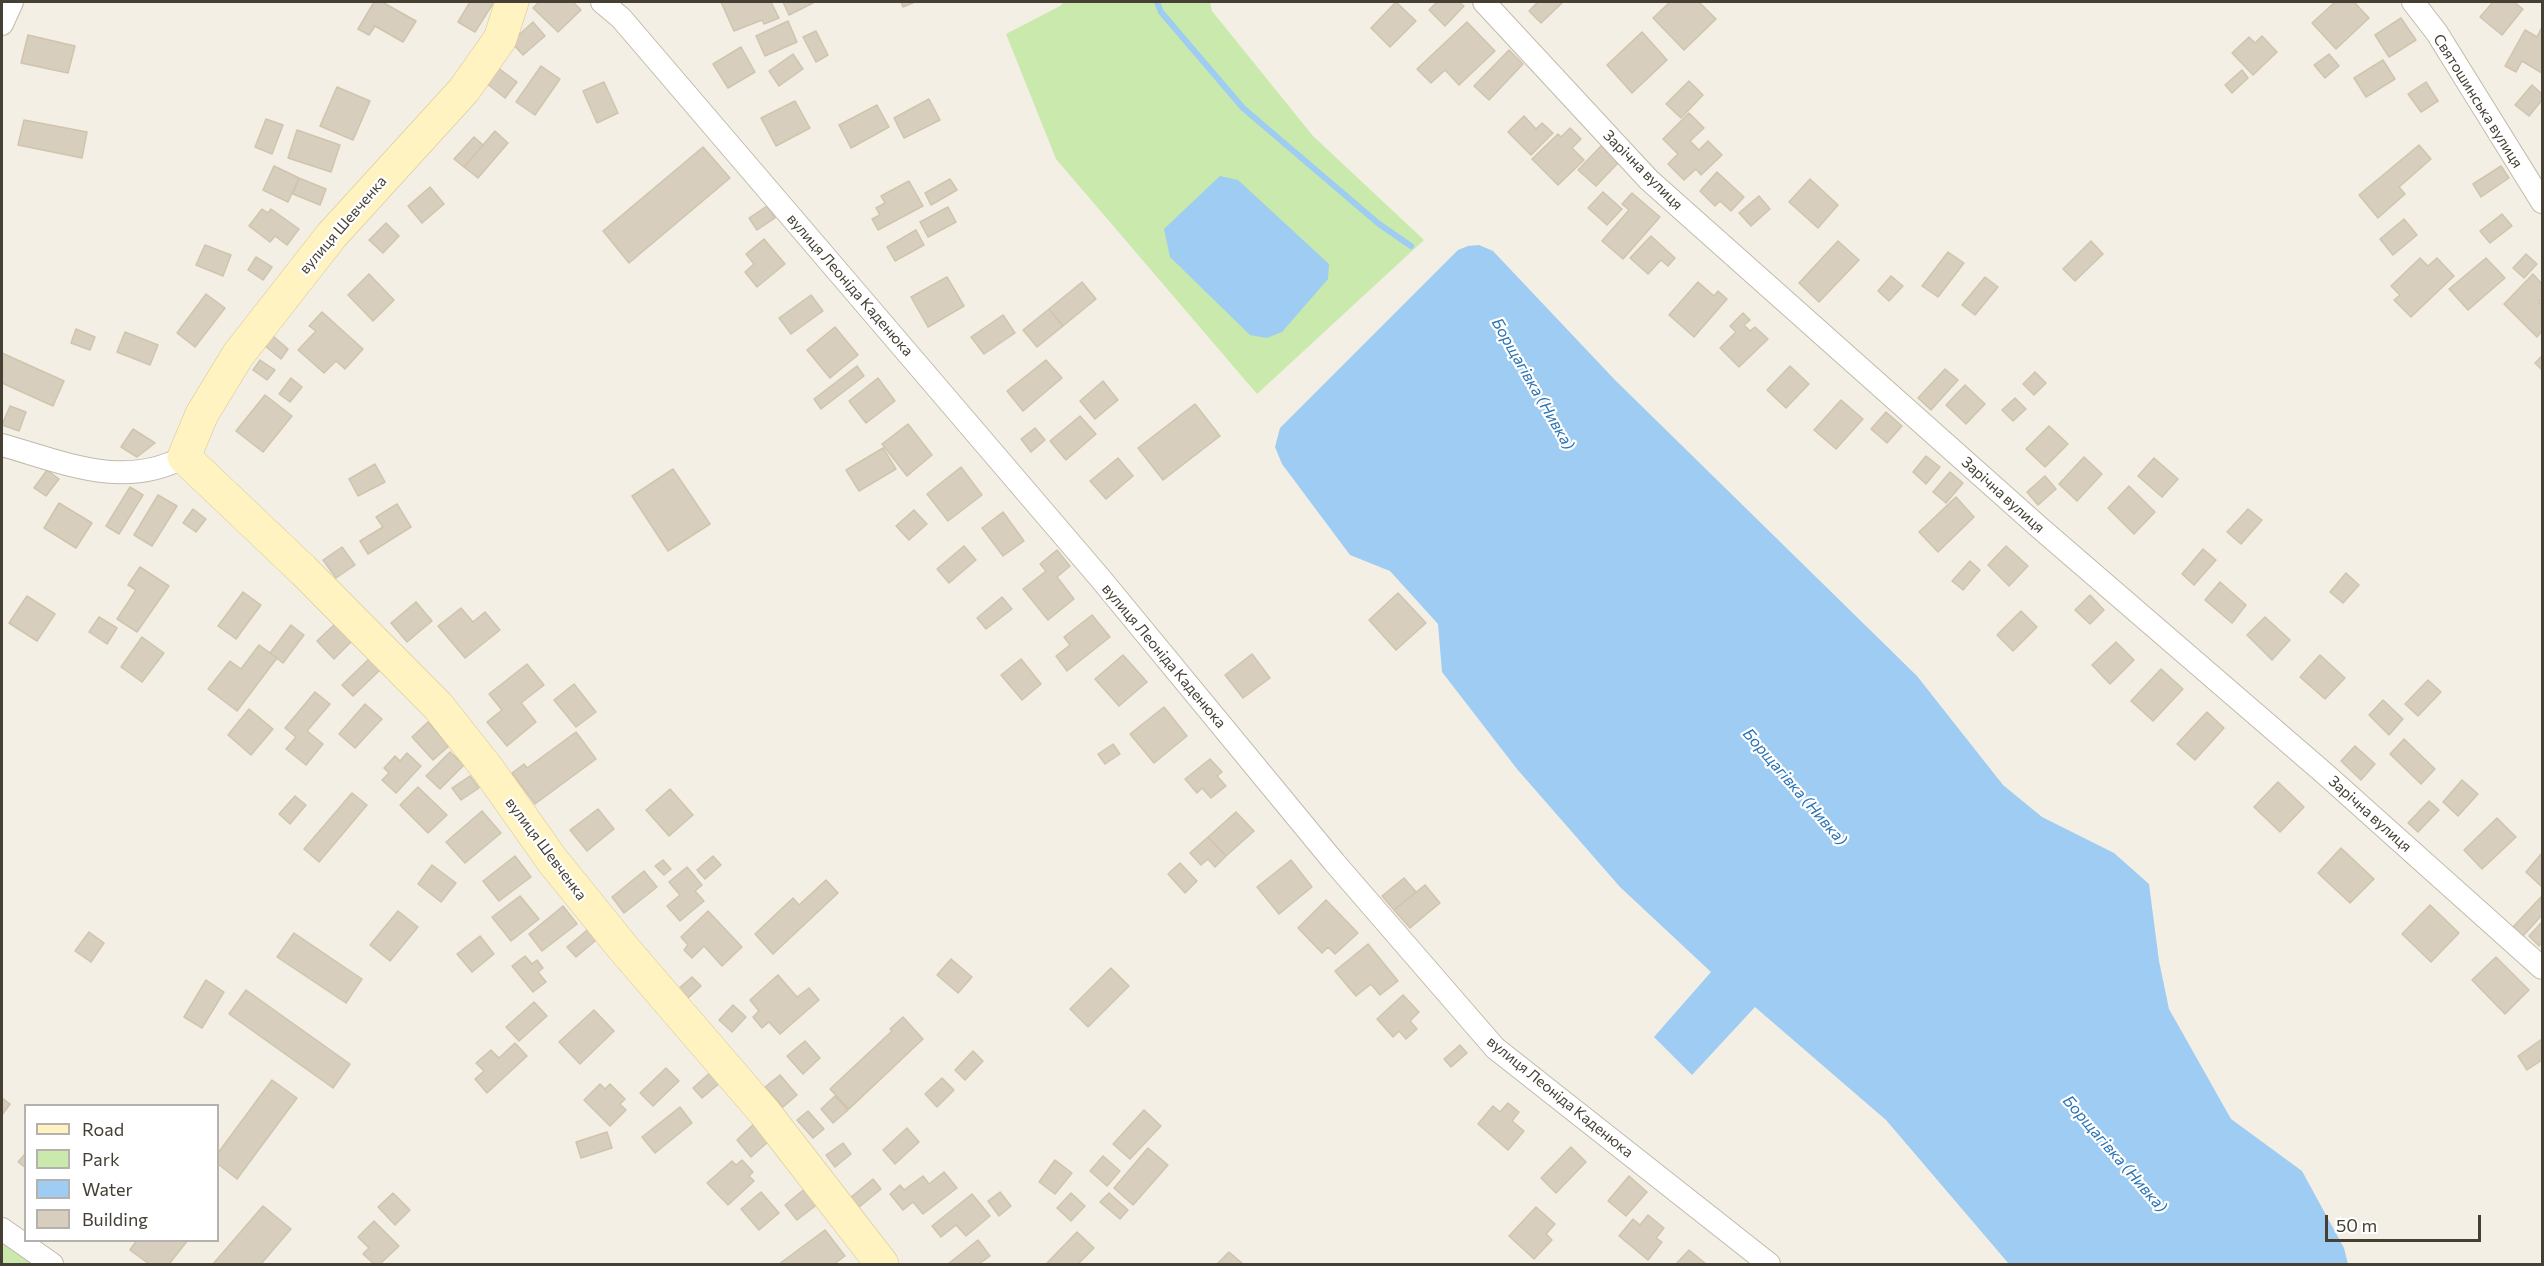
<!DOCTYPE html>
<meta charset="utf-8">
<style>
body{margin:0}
#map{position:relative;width:2544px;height:1266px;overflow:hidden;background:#f3efe5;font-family:Commissioner,sans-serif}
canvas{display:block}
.frame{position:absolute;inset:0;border:3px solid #453f34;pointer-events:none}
.legend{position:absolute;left:24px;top:1104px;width:195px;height:138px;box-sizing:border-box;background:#fff;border:2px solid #b5b2ae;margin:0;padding:8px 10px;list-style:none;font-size:18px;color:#453f34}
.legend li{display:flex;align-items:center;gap:12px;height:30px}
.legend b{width:30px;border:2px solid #b5b2ae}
.scale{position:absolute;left:2325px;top:1215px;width:156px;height:27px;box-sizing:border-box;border:3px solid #453f34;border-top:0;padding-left:8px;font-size:18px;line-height:21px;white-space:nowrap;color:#453f34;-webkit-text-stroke:4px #fff;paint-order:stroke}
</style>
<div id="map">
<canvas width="2544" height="1266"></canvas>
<div class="frame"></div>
<ul class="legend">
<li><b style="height:8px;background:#fff3c2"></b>Road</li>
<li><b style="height:16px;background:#cae9ac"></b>Park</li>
<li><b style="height:16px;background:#9eccf2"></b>Water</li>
<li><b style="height:16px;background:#d8cebd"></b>Building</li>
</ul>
<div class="scale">50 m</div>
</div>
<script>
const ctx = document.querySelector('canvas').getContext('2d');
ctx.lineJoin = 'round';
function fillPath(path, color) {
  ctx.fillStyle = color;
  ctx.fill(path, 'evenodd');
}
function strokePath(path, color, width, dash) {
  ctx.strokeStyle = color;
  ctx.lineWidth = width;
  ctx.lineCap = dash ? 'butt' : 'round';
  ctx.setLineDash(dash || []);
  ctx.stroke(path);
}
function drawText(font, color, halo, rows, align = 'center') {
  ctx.font = font + ' Commissioner,sans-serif';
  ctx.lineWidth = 4.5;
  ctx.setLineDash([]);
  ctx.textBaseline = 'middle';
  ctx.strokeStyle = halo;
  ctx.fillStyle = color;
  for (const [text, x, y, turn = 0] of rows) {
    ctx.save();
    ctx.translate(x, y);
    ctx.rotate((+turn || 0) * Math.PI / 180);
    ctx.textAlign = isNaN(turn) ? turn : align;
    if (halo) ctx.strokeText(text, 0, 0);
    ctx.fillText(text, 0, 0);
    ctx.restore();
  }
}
fillPath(new Path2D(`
 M1064 2H1210L1212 11 1313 136 1424 240 1257 394 1056 159 1006 34 1060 6Z
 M2 1237 39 1264H2Z`), '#cae9ac');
fillPath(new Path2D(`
 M1220 176 1238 180 1329 264 1328 279 1282 332 1267 338 1250 335 1170 257 1164 229Z
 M1479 245 1493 251 1615 380 1917 676 2003 785 2042 817 2114 853 2149 884 2159 961 2169 1009 2231 1119 2302 1171 2344 1248 2348 1264H2009L1886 1120 1755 1007 1692 1075 1654 1037 1711 972 1620 887 1517 769 1442 672 1438 624 1390 571 1350 555 1282 464 1275 447 1280 428 1458 250 1468 246Z`), '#9eccf2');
strokePath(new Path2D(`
 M1157 2 1161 12 1243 108 1379 224 1411 246`), '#9eccf2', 6);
const building = new Path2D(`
 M374 2H382L416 21 403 42 375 26 369 35 358 29Z
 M470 2H494L475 32 458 22Z
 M539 2H573L581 10 558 32 533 8Z
 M721 2H771L779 18 764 24 762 20 734 31Z
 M783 2H812L813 3 789 15Z
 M901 2H915L903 7Z
 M1396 2 1416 21 1390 47 1371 28Z
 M1437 2H1459L1464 6 1445 26 1429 10Z
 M1538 2H1563L1541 23 1529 11Z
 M1670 2H1699L1716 19 1684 50 1653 18Z
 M2335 2H2354L2369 18 2336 49 2312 23Z
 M2493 2H2514L2523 9 2502 35 2480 17Z
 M2401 18 2416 40 2389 57 2375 35Z
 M788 21 797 42 765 56 756 36Z
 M533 22 545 36 523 55 511 42Z
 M1467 22 1495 51 1459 85 1445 70 1431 83 1417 69Z
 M2542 27V73L2522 61 2516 72 2505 66 2525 30 2537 37Z
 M816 31 828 55 816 62 803 37Z
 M1642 32 1667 60 1632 93 1607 65Z
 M28 35 75 46 68 73 21 63Z
 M2262 36 2277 52 2253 75 2232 53 2249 37 2255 43Z
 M741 47 755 72 728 88 713 64Z
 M1509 50 1523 64 1489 100 1474 86Z
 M793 54 803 69 779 86 769 71Z
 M2329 54 2339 66 2325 78 2314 65Z
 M2383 60 2395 79 2366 97 2354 78Z
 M541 66 560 79 535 115 516 102Z
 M497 67 517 82 505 98 485 82Z
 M2242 70 2248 78 2232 93 2225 85Z
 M1689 81 1703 95 1681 118 1666 104Z
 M604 82 618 113 597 123 583 91Z
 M2426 82 2438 101 2421 112 2408 94Z
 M2532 85 2542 94V100L2529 116 2515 105Z
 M337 87 370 101 353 140 320 126Z
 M929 99 940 120 904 138 894 118Z
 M795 101 810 128 776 146 761 118Z
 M877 105 889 127 851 148 839 125Z
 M1689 113 1704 128 1690 141 1699 150 1708 141 1722 155 1701 175 1696 169 1684 180 1668 164 1678 154 1663 139Z
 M1524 116 1536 129 1542 123 1553 133 1531 155 1508 132Z
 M266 119 283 125 272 154 255 147Z
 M24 120 87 132 82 158 18 145Z
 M1570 128 1581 139 1572 148 1584 160 1558 185 1532 159 1558 134 1561 137Z
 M297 130 340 145 331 172 288 158Z
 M495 131 508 143 478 178 464 167Z
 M474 137 483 145 464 167 454 159Z
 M2419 145 2431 159 2399 187 2405 194 2378 218 2359 195Z
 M1601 146 1619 162 1596 186 1578 170Z
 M703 147 730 178 629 263 603 231Z
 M274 166 299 178 288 202 263 190Z
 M2501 166 2509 178 2481 197 2473 184Z
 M1717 172 1744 197 1731 211 1720 201 1715 206 1700 191Z
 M299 178 326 189 320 205 293 194Z
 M950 179 957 190 931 205 925 193Z
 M1810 179 1838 205 1818 228 1789 202Z
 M909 181 923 206 878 230 872 219 880 215 876 208 885 203 881 196Z
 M430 187 444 204 422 223 408 206Z
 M1603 192 1622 209 1607 225 1588 208Z
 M1632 193 1660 217 1623 259 1602 241 1629 210 1622 204Z
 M1759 196 1770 209 1751 226 1739 213Z
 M767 206 775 218 757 230 749 218Z
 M948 207 956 222 928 237 920 222Z
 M262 209 268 213 271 209 299 229 287 245 275 236 270 242 249 226Z
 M2502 214 2512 226 2490 243 2480 231Z
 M2404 219 2417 235 2393 255 2380 239Z
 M386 223 399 236 383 253 369 240Z
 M916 230 924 245 895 261 887 247Z
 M1651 236 1675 258 1668 266 1661 260 1648 274 1630 258Z
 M764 239 785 264 757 287 745 272 754 264 746 254Z
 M1838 241 1859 260 1819 302 1799 283Z
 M2091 241 2103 254 2075 281 2063 269Z
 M205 245 231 255 223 276 196 265Z
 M1948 252 1964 263 1938 297 1922 286Z
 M2526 254 2537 264 2524 278 2513 268Z
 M256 257 272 267 263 280 248 270Z
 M2420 258 2428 266 2437 258 2454 276 2411 317 2394 300 2400 295 2391 286Z
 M2486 258 2505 278 2468 310 2449 289Z
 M369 274 394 300 373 321 348 295Z
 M2533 274 2542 284V299L2539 302 2542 305V331L2537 337 2504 304Z
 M1891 276 1903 286 1889 301 1878 291Z
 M947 277 964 306 928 327 911 297Z
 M1985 277 1998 287 1975 315 1962 305Z
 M1082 282 1096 299 1063 326 1049 309Z
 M1698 282 1714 296 1718 291 1727 299 1694 337 1669 315Z
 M206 294 225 308 195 347 177 333Z
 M811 295 823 311 791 334 779 318Z
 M1049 309 1063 326 1037 347 1023 330Z
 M322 312 363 349 345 369 336 361 324 373 298 350 316 331 309 326Z
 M1743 313 1750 320 1744 325 1750 331 1755 327 1768 339 1739 367 1720 348 1736 332 1730 326Z
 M1003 315 1015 333 984 354 971 337Z
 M835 327 858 355 830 378 807 350Z
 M76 329 95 337 90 350 71 343Z
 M125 332 158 345 150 365 117 352Z
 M273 336 288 349 281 359 265 346Z
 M2 353 64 381 53 406 2 383Z
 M2542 356V370L2535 363Z
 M260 360 275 370 267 380 253 370Z
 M1046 360 1062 378 1023 411 1007 391Z
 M857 366 864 376 821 409 814 399Z
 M1790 366 1809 384 1786 408 1767 390Z
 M1945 369 1958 380 1931 410 1918 398Z
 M2035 372 2046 383 2034 395 2023 384Z
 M291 378 302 387 290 402 279 394Z
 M878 378 895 401 866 423 849 401Z
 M1103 381 1118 400 1095 419 1080 401Z
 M1965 385 1985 404 1966 424 1946 405Z
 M265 395 292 416 263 452 236 431Z
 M2015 398 2026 409 2013 421 2002 410Z
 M1841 400 1863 419 1836 449 1814 430Z
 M1195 404 1220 436 1163 480 1138 448Z
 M10 406 26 412 19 431 2 425Z
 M1886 412 1902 426 1887 443 1871 429Z
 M1080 416 1096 434 1066 460 1050 441Z
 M908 424 932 455 907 476 882 444Z
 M2049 426 2068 444 2045 467 2026 449Z
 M1035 428 1045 440 1031 452 1021 439Z
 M133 429 155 443 137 457 121 447Z
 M883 448 896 469 859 491 846 470Z
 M1926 456 1940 467 1926 484 1913 472Z
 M2084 457 2102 474 2077 501 2059 484Z
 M1118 458 1133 476 1106 499 1090 481Z
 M2154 458 2178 479 2162 497 2138 476Z
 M375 464 385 482 358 496 349 479Z
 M961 467 982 495 948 521 927 494Z
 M673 469 710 524 668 551 632 496Z
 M47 470 59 479 46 496 34 488Z
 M1950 472 1963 483 1946 503 1933 492Z
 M2045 476 2056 489 2038 505 2027 492Z
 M2129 486 2155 512 2134 534 2108 508Z
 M130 487 143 495 119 534 106 526Z
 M158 495 177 506 152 546 134 535Z
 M1956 497 1974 517 1938 552 1919 532Z
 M59 503 92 523 76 548 44 528Z
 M397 504 411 527 368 554 360 541 383 527 376 517Z
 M193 509 206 519 196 532 183 523Z
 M2248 509 2262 520 2241 544 2227 532Z
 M914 510 927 524 909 540 896 526Z
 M1003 512 1024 541 1003 556 982 528Z
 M964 546 976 560 949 583 937 569Z
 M2006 546 2028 566 2009 586 1988 565Z
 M342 547 355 565 336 578 323 560Z
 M2203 549 2216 560 2194 585 2182 574Z
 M1057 550 1070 566 1057 577 1074 599 1048 620 1023 589 1046 571 1040 564Z
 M1970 561 1980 570 1963 590 1952 581Z
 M140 567 169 586 137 632 117 619 136 590 128 585Z
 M2346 573 2359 585 2343 603 2330 592Z
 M2220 582 2246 605 2232 623 2205 600Z
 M243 592 261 605 236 639 218 626Z
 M1398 593 1426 623 1396 650 1369 620Z
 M2090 595 2104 610 2090 624 2075 610Z
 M27 596 55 614 37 641 9 623Z
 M1002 597 1012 609 986 629 977 618Z
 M416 602 432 621 407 642 391 623Z
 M461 608 473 622 485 612 500 630 465 658 438 626Z
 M2021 611 2037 627 2013 651 1997 635Z
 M1092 615 1110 637 1067 671 1056 656 1070 645 1064 637Z
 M99 617 117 628 107 644 89 632Z
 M2265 617 2290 640 2272 660 2247 635Z
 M337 622 354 639 334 659 317 641Z
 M291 625 304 635 283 663 270 653Z
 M142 637 164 653 142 682 121 667Z
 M2116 642 2134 660 2110 684 2092 665Z
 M259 645 277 658 237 711 208 689 230 661 241 669Z
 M1252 654 1270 678 1243 698 1225 675Z
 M1123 655 1147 682 1119 706 1095 679Z
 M2320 655 2345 678 2325 699 2300 677Z
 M370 658 381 669 353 696 342 685Z
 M1021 659 1041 684 1022 700 1001 675Z
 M527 664 544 685 521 703 536 722 507 746 487 722 502 710 489 694Z
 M2161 669 2183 689 2153 721 2131 701Z
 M2428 680 2441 692 2418 716 2405 704Z
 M574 684 596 712 576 727 554 700Z
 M315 692 330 704 307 731 323 744 306 765 286 749 296 737 285 728Z
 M2383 700 2403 719 2389 735 2369 715Z
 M365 704 382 719 355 748 339 734Z
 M1164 707 1187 736 1154 763 1130 734Z
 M249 709 273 729 251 755 228 735Z
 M2207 712 2224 728 2195 760 2177 744Z
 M428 722 449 746 433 760 412 737Z
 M576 732 596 759 535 804 512 773 524 764 527 768Z
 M2404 739 2435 769 2421 784 2390 754Z
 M1113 744 1120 754 1105 764 1098 754Z
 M2355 746 2375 764 2361 780 2341 761Z
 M450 752 464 765 440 789 426 776Z
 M407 753 421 766 396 793 382 780 389 773 384 768 395 756 400 761Z
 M1210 759 1222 772 1217 776 1226 786 1211 798 1202 788 1197 793 1185 779Z
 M470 776 479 788 461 800 452 788Z
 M2462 780 2478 794 2458 816 2443 802Z
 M2278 782 2304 807 2280 832 2254 807Z
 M418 787 447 815 428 833 400 805Z
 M670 789 693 815 669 836 646 810Z
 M352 793 367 805 319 862 304 849Z
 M295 796 306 805 290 824 279 814Z
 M2429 801 2439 810 2418 832 2408 823Z
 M598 809 614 829 587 851 570 830Z
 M482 811 501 833 465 863 446 842Z
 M1236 812 1254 831 1226 856 1208 837Z
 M2497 818 2516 837 2482 869 2464 850Z
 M1208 837 1226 856 1215 867 1208 859 1201 865 1190 853Z
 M2341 848 2374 879 2350 903 2318 873Z
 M2542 853V887L2526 872Z
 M515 856 531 877 499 901 483 881Z
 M713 856 721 865 705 879 697 870Z
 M663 860 671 869 664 875 655 866Z
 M1291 860 1312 887 1279 914 1257 887Z
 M1180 863 1197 881 1185 893 1168 874Z
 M432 865 456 883 441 902 418 884Z
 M687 867 702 885 695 891 704 901 680 921 667 906 680 895 669 882Z
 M644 871 657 887 624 913 612 897Z
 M1404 878 1416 892 1394 910 1382 896Z
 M826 880 838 893 773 954 755 934 793 898 799 905Z
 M1425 885 1440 903 1410 928 1394 910Z
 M520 896 539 919 511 941 492 917Z
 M2541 897 2542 915 2523 936 2513 927Z
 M1326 900 1358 933 1335 954 1328 947 1322 953 1298 928Z
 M2430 905 2459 933 2431 962 2402 934Z
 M563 906 577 924 542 951 529 934Z
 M398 911 418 927 390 961 370 945Z
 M708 911 742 947 722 966 704 946 692 958 684 950 688 945 681 937Z
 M2542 922V943L2539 946 2529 936Z
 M592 926 601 936 576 957 567 947Z
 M89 932 104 943 91 962 75 951Z
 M294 933 362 979 346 1003 277 957Z
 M480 936 494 954 472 972 457 954Z
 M1368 944 1398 981 1380 995 1371 984 1356 996 1335 971Z
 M525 956 532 964 537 960 543 968 538 972 546 982 533 992 512 966Z
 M2496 957 2529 990 2505 1014 2472 980Z
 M951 959 972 977 958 993 937 975Z
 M1111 968 1129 986 1088 1027 1070 1009Z
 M778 975 797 997 809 988 819 1000 780 1034 769 1022 762 1028 753 1017 759 1011 750 1000Z
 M692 977 701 986 686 1000 677 990Z
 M206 980 224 992 202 1028 184 1017Z
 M246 990 350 1064 333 1088 229 1014Z
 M1403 995 1419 1012 1410 1021 1417 1029 1406 1039 1399 1031 1393 1037 1377 1019Z
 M534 1002 547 1016 519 1041 506 1027Z
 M733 1005 746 1017 732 1032 719 1020Z
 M594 1010 614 1031 580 1064 559 1042Z
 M903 1017 923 1039 849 1109 830 1089 892 1031 890 1029Z
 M2542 1039V1060L2527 1070 2518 1056Z
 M805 1041 820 1058 803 1074 787 1056Z
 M515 1043 527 1056 487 1093 475 1079 484 1071 476 1063 491 1050 499 1058Z
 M1460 1045 1467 1053 1451 1067 1444 1059Z
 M973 1051 983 1061 965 1080 955 1070Z
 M666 1068 679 1081 653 1106 640 1093Z
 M712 1071 721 1082 702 1098 693 1088Z
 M780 1075 797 1095 783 1107 765 1087Z
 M942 1078 954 1090 937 1107 925 1094Z
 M272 1080 297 1098 237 1179 218 1164V1153Z
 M600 1084 605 1089 610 1084 625 1099 620 1104 626 1110 610 1126 584 1100Z
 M835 1096 848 1110 833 1123 821 1109Z
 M2 1098 10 1104 2 1115Z
 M1508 1103 1519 1112 1512 1121 1524 1131 1508 1150 1478 1124 1493 1106 1500 1112Z
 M680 1107 692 1123 655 1153 642 1137Z
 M1144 1110 1161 1126 1130 1159 1113 1144Z
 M808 1111 824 1129 813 1138 797 1120Z
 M755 1123 770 1140 751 1157 737 1140Z
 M907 1128 919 1142 895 1164 883 1150Z
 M607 1132 612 1148 581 1158 576 1142Z
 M843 1143 851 1154 835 1167 826 1155Z
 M1571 1147 1586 1162 1556 1193 1541 1178Z
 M1148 1148 1168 1165 1133 1205 1114 1188Z
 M26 1153V1168L18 1162Z
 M1103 1156 1120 1171 1107 1186 1090 1171Z
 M742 1160 753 1172 749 1176 754 1181 728 1205 707 1183 732 1161 736 1165Z
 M1055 1160 1072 1173 1055 1194 1039 1182Z
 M944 1172 957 1188 923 1214 913 1202 903 1210 890 1194 900 1185 904 1190 923 1176 929 1184Z
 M1629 1176 1647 1192 1626 1216 1608 1201Z
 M873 1179 881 1189 858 1208 850 1198Z
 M807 1187 819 1203 797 1220 785 1205Z
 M761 1192 779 1213 759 1230 741 1209Z
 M1000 1192 1011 1206 999 1216 988 1201Z
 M393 1193 410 1210 395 1225 378 1207Z
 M1071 1193 1085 1206 1071 1221 1057 1208Z
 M1109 1193 1128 1210 1120 1219 1100 1202Z
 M972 1194 990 1216 966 1236 956 1225 941 1237 932 1226Z
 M263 1206 291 1229 261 1264H213Z
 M1536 1207 1555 1224 1546 1234 1552 1240 1534 1259 1509 1236Z
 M1648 1215 1664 1228 1656 1238 1662 1242 1648 1260 1619 1236 1633 1219 1640 1225Z
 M374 1221 399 1246 380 1264H374L363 1254 369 1248 358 1237Z
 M825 1230 845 1256 834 1264H779Z
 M1077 1232 1094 1248 1078 1264H1048L1047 1263Z
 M137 1240H188L169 1264H149L130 1250Z
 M978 1240 990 1256 979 1264H948Z
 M1689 1250 1706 1264H1676Z
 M1229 1252 1243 1264H1217Z`);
fillPath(building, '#d8cebd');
strokePath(building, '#d0c4ad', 1.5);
const street = new Path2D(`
 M602 2 621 18 1100 578 1334 862 1495 1048 1769 1264
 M1484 2 1649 180 2040 528 2324 773 2542 968
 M2413 2 2437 33 2542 202
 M2 24 12 2
 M2 445C63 462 123 490 184 457
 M2 1229 52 1264`);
const secondary = new Path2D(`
 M512 2 500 39 464 90 331 236 238 355 202 414 184 457 303 570 438 706 487 768 552 860 624 949 765 1113 882 1264`);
strokePath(street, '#c2baaa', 24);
strokePath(secondary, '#d5c693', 34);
strokePath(street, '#fff', 22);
strokePath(secondary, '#fff3c2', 33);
drawText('15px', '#453f34', '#fff', [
 ["Святошинська вулиця",2478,101,58],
 ["Зарічна вулиця",1643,170,45],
 ["вулиця Шевченка",343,225,-49],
 ["вулиця Леоніда Каденюка",850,285,49],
 ["Зарічна вулиця",2003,495,42],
 ["вулиця Леоніда Каденюка",1164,656,50],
 ["Зарічна вулиця",2370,814,42],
 ["вулиця Шевченка",546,849,53],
 ["вулиця Леоніда Каденюка",1560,1097,39]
]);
drawText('italic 16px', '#2a73b4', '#fff', [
 ["Борщагівка (Нивка)",1533,384,60],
 ["Борщагівка (Нивка)",1795,787,49],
 ["Борщагівка (Нивка)",2115,1154,49]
]);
</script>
